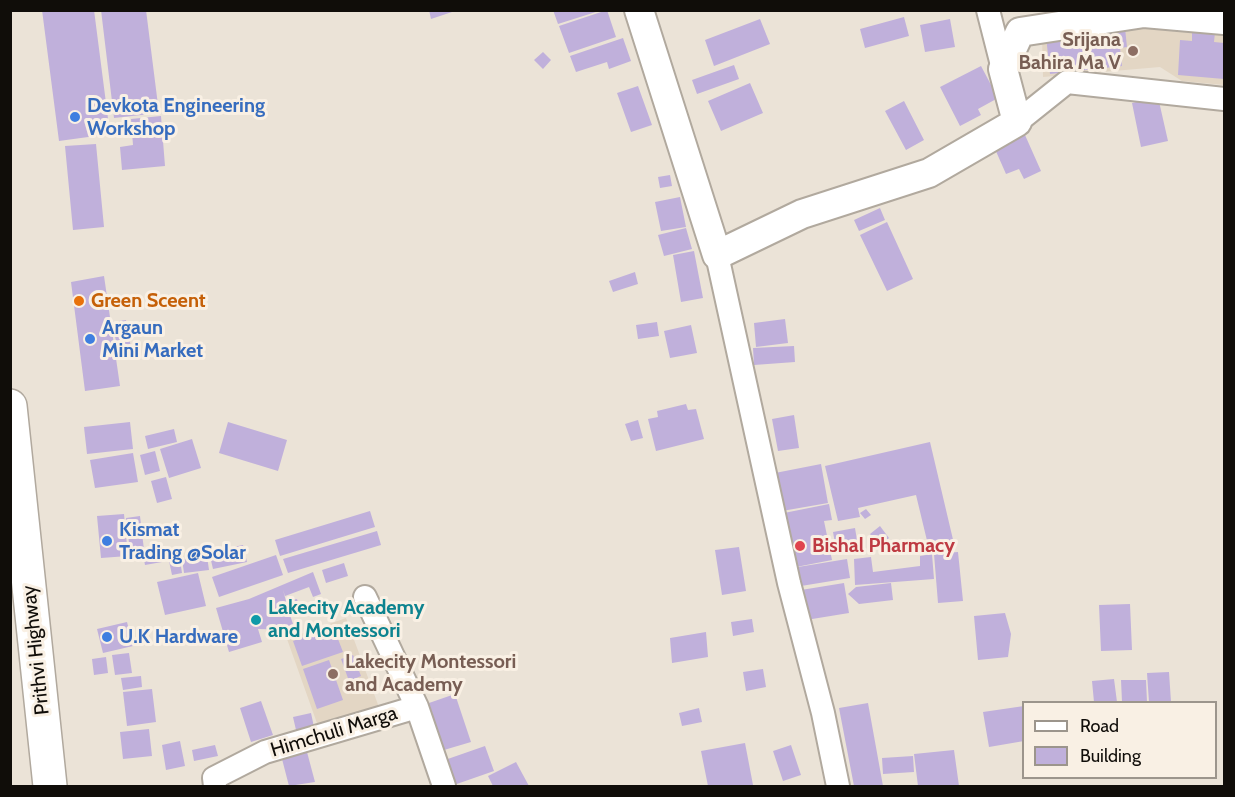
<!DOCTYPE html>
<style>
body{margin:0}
#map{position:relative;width:1235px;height:797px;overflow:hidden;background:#ebe3d7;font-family:Cabin,sans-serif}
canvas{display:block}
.frame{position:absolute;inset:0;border:12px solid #100d09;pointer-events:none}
.legend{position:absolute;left:1022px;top:701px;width:195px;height:78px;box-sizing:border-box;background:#f9f0e4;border:2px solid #9c958c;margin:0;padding:8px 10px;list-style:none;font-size:18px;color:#100d09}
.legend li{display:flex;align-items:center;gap:12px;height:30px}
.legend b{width:30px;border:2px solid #9c958c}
</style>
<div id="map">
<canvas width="1235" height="797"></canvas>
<div class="frame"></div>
<ul class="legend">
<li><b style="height:8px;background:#fff"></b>Road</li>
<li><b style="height:16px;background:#c0b0db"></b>Building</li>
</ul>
</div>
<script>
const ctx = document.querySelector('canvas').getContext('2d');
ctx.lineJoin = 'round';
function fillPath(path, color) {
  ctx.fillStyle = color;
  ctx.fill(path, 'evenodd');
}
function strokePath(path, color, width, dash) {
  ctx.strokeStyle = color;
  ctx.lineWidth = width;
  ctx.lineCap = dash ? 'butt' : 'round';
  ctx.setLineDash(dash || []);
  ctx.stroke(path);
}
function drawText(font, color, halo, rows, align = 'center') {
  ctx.font = font + ' Cabin,sans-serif';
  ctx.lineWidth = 6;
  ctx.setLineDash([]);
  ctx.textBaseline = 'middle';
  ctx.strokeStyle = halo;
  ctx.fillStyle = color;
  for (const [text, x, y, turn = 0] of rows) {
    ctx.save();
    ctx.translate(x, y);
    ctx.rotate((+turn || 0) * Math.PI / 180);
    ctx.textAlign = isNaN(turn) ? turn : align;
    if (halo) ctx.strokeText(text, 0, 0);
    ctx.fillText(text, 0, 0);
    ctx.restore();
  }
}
fillPath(new Path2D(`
 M1130 25 1224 29V85L1182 81 1160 67 1043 77 1042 36Z
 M346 618 380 710 318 726 287 639Z`), '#e3d6c4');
fillPath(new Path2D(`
 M42 10H94L110 134 59 141Z
 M101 10H146L159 113 114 118Z
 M429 10H455V11L431 19Z
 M553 10H599V11L558 24Z
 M607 10 616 37 569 53 559 26Z
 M904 17 909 36 865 48 860 29Z
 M760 19 770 44 714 66 705 40Z
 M950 19 955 47 925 52 920 25Z
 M1125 28 1127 47 1120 48 1122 66 1050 74 1046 36Z
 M1192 30 1215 32 1214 42 1224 43V79L1178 75 1180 40 1192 41Z
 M623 38 631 61 609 69 607 62 576 72 570 56Z
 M543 52 551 60 543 69 534 60Z
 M734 65 739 79 697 94 692 80Z
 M981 66 998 98 978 109 981 115 960 126 940 87Z
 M750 83 763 113 721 131 708 101Z
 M638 86 652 125 631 132 617 93Z
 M1158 97 1168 141 1141 147 1132 103Z
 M904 101 924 140 906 150 885 111Z
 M161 116 165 166 122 170 120 147 133 145 131 119Z
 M1025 135 1041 171 1024 179 1019 169 1006 174 995 149Z
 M96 144 104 227 73 230 65 146Z
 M670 175 672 186 660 188 658 177Z
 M680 197 686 227 661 231 655 202Z
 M880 208 885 220 859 231 854 220Z
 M887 222 913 279 887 291 860 235Z
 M686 228 692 249 664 256 658 235Z
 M694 251 703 298 681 302 673 255Z
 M635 272 638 284 613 292 609 281Z
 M104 276 120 386 85 391 71 282Z
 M785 319 788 343 756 347 754 323Z
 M126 320 132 353 119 355 112 322Z
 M657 322 659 336 638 339 636 325Z
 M691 325 697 353 670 358 664 331Z
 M794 346 795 362 754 365 753 348Z
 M686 404 688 410 696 409 704 439 656 451 648 419 658 417 657 411Z
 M794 415 799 448 778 451 772 419Z
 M638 420 643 438 631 441 625 424Z
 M130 422 133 449 87 454 84 427Z
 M228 422 287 440 278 471 219 453Z
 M174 429 177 442 148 449 145 436Z
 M192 439 201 468 169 478 160 449Z
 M930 442 955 548 930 553 916 495 858 508 860 517 838 521 825 466Z
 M155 451 160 471 145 475 140 455Z
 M133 453 138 482 95 488 90 460Z
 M821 464 828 503 782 511 775 473Z
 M166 477 172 499 157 503 151 481Z
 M829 504 832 520 824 521 832 560 796 567 784 513Z
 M866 509 871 515 865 519 860 513Z
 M370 511 375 527 280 556 275 540Z
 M124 514 128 556 101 558 97 516Z
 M140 516 144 550 130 551 126 518Z
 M880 526 889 538 880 546 870 534Z
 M855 528 858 546 836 549 833 532Z
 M377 531 381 545 288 573 283 559Z
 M243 545 247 562 213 569 209 552Z
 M739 547 746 591 722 595 715 550Z
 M161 552 162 562 145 565 143 554Z
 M958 552 963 601 938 603 934 554Z
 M932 554 934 579 855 585 854 559 871 557 873 572 920 566V556Z
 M276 555 283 575 219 597 212 577Z
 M207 556 209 570 184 573 182 559Z
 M847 559 850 578 801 586 798 567Z
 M180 560 182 573 172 575 169 561Z
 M344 563 348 576 326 583 322 570Z
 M313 572 321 594 313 597 309 587 285 596 283 590 286 601 297 599 300 609 289 612 295 630 258 629 262 642 229 652 216 608 249 599Z
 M198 573 206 606 165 615 157 582Z
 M844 583 849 613 806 620 801 590Z
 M891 583 893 600 859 604 848 594 856 587Z
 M1130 604 1132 650 1101 651 1099 605Z
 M1005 613 1011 634 1008 657 978 660 974 616Z
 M752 619 754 632 733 636 731 622Z
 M127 622 133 646 103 653 97 629Z
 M333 626 343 652 302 666 293 641Z
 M706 632 708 657 672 663 670 638Z
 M129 653 132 673 115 675 112 655Z
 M353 655 361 676 349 681 341 659Z
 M106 657 108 673 94 675 92 659Z
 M329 660 343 700 317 709 303 669Z
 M763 669 766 687 746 691 743 672Z
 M1169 672 1171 702H1149L1147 673Z
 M141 676 142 687 123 690 121 678Z
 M1114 679 1117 702H1094L1092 681Z
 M1121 680H1146L1147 702H1122Z
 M152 689 156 722 127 726 123 692Z
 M455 694 471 742 444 750 429 703Z
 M261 701 273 735 251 742 240 708Z
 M868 703 883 786H854L839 708Z
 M1024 706V741L989 747 983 712Z
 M699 708 702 722 682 726 679 713Z
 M311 713 314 727 296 730 293 717Z
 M149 729 152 756 123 759 120 732Z
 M180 741 185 766 166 770 162 745Z
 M745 743 753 785 708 786 701 751Z
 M215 745 218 756 194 761 192 750Z
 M791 745 801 775 783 781 773 751Z
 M485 746 494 771 451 786 442 761Z
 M954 750 959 786H918L914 754Z
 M307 752 315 782 289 786 282 759Z
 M913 756 914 772 883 774 882 758Z
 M516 762 529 786H493L488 776Z`), '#c0b0db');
const minor = new Path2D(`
 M988 10 1003 69
 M1017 122 1067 82 1224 99
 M717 255 789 583 823 713 838 786
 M417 707 444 786
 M215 786 214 778 265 752 417 707 365 597`);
const major = new Path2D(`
 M639 10 717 255 802 214 929 173 1017 122 1003 69 1020 32 1144 13 1224 20`);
const highway = new Path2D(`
 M10 406 50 786`);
strokePath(minor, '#b1a99e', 26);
strokePath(major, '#b1a99e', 32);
strokePath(highway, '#b1a99e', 36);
strokePath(minor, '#fff', 22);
strokePath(major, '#fff', 28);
strokePath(highway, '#fff', 33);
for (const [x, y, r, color] of [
 [1133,51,6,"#8d6e63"],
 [75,117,6,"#3f7fe0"],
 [79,301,6,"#e8710a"],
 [90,339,6,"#3f7fe0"],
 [107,541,6,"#3f7fe0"],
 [800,546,6,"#e0444e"],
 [256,620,6,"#0f9aa8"],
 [107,637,6,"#3f7fe0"],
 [333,674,6,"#8d6e63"]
]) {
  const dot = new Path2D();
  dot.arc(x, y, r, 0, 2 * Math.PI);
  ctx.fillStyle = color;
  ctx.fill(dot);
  strokePath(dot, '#f9f0e4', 2);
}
drawText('bold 20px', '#785e54', '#f9f0e4', [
 ["Srijana",1121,40],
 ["Bahira Ma V",1121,63],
 ["Lakecity Montessori",345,662,"left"],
 ["and Academy",345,685,"left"]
], 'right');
drawText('bold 20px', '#366cbe', '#f9f0e4', [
 ["Devkota Engineering",87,106],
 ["Workshop",87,129],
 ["Argaun",102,328],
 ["Mini Market",102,351],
 ["Kismat",119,530],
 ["Trading @Solar",119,553],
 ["U.K Hardware",119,637]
], 'left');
drawText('bold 20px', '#c56008', '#f9f0e4', [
 ["Green Sceent",91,301]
], 'left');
drawText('bold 20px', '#be3a42', '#f9f0e4', [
 ["Bishal Pharmacy",812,546]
], 'left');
drawText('bold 20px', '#0d838f', '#f9f0e4', [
 ["Lakecity Academy",268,608],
 ["and Montessori",268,631]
], 'left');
drawText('20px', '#100d09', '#f9f0e4', [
 ["Prithvi Highway",36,650,-96],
 ["Himchuli Marga",334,732,-17]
]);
</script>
